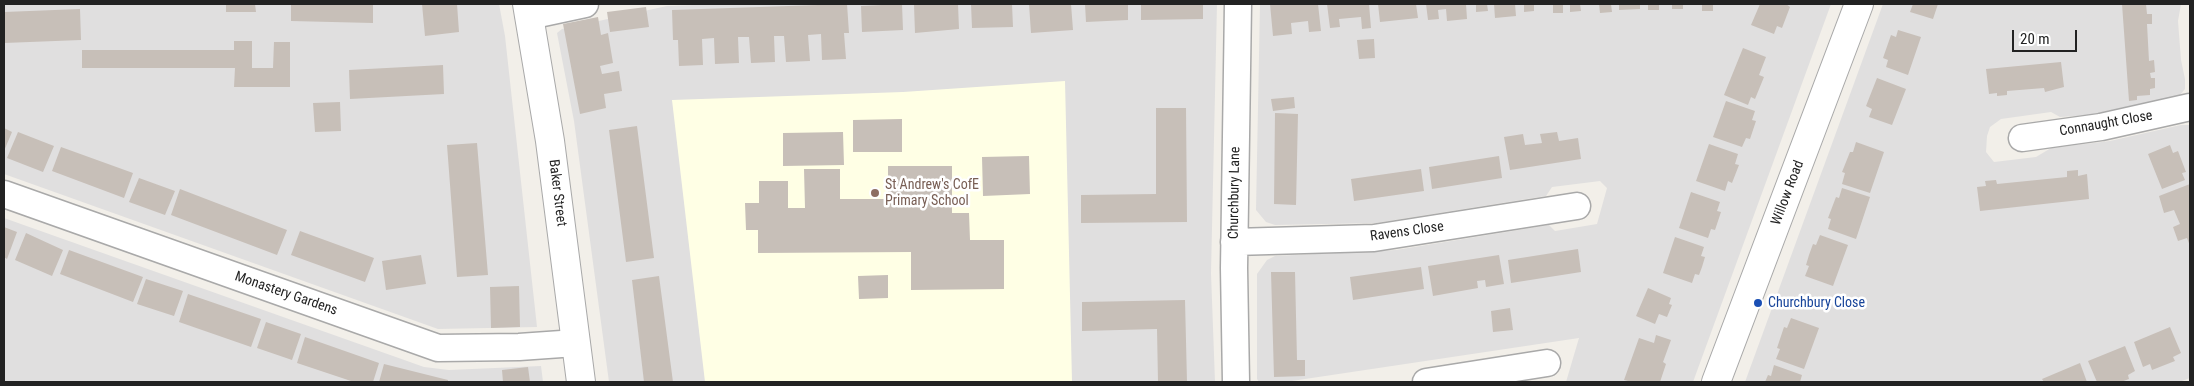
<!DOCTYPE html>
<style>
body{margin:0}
#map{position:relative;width:2194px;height:386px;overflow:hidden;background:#f2efe9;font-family:"Roboto Condensed",sans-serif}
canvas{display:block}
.frame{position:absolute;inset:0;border:5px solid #222;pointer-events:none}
.scale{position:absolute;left:2012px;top:30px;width:65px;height:22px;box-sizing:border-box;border:2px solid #222;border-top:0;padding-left:6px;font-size:15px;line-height:18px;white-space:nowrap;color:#222;-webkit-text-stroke:4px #fff;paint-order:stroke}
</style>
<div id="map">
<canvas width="2194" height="386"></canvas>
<div class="frame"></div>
<div class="scale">20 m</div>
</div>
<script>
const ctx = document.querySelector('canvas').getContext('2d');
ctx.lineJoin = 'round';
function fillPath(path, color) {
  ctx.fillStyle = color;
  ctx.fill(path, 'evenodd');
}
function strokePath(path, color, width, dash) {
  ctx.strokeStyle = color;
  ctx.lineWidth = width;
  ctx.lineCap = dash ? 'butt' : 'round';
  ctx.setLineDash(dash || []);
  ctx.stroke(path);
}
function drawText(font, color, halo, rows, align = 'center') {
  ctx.font = font + ' "Roboto Condensed",sans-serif';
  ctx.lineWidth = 5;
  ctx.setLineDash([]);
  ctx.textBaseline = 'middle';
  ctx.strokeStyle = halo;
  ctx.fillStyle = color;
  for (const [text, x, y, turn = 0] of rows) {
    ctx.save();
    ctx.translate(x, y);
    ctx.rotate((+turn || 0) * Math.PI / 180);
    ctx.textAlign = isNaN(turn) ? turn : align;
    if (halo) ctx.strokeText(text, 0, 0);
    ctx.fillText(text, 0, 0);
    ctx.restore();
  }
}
fillPath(new Path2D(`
 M4 4H499L505 36 537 327 438 329 4 174Z
 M723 4H1217L1211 273 1215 382H609L574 121 557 33 562 29 667 6Z
 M1260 4H1831L1693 382H1566L1579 338 1285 382H1259L1257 379V274L1267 260 1275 256 1396 250 1549 225 1555 231 1597 224 1607 188 1600 181 1552 187 1546 196 1376 223 1275 225 1266 222 1256 210Z
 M1883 4H2181L2178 21 2181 60 2185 79V89L2180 95 2089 115 2060 117 2051 112 2001 119 1990 127 1987 136 1986 152 1994 162 2036 157 2051 148 2110 141 2181 125H2190V378L2179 382H1745Z
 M4 218 424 367 449 370 541 366 543 382H4Z`), '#e0dfdf');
fillPath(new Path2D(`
 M1065 81 1072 382H705L672 100 903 92Z`), '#ffffe5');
fillPath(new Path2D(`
 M226 4H255L256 12H226Z
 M291 4H373V23L291 21Z
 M422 4H457L459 32 425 36Z
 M847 4 849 33H844L846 59 822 60 821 34 808 35 810 61 786 62 784 36H774L775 62 751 63 749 37H738L739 63 715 64 714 38 702 39 703 65 679 66 678 40H673L672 10Z
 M902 4 903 30 862 32 861 6Z
 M931 4H958L959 29 915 33 914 5Z
 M971 4H1012L1013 27 972 28Z
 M1029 4H1071L1073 30 1031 33Z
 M1085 4H1128V20L1086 22Z
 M1141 4H1203V19L1141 20Z
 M1270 4H1318L1321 31 1309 32 1308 21 1291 23 1292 34 1273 36Z
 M1327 4H1369L1371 28 1362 29 1361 17 1339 19 1340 27 1330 28Z
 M1378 4H1416L1418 18 1380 22Z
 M1426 4H1466L1467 19 1447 21 1446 9 1438 10 1439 19 1428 20Z
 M1476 4H1487L1488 11 1476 12Z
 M1494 4H1515L1516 16 1495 18Z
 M1524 4H1534V11L1524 12Z
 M1553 4H1563V13H1553Z
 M1570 4H1580L1581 11 1570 12Z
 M1599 4H1611L1612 12 1600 13Z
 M1619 4H1640V9L1619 10Z
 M1648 4H1659V10H1648Z
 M1672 4H1683V9H1672Z
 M1702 4H1713V11H1702Z
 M1760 4H1786L1790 7 1782 28 1777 26 1774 34 1751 25Z
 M1913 4H1938L1933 19 1910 12Z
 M2122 4H2146L2147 14H2152V24H2147L2149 61 2154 60 2155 72 2150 73 2151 78H2155V88L2150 89V95L2137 96V100L2129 101Z
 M646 7 649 27 610 32 607 12Z
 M80 9 81 40 4 43V12Z
 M598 17 601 35 608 33 613 63 600 66 602 74 619 71 622 91 604 94 606 108 580 114 563 24Z
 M1898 30 1921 37 1908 75 1886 67 1888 60 1883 58 1891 35 1896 37Z
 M1374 39 1375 58 1359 59 1357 40Z
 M234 41H252V68H273L274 42H290V87H234L235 68H82V50H234Z
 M1743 48 1766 57 1759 75 1764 77 1755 99 1751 97 1748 105 1724 95Z
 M2061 62 2064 87 2045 92 2044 88 2007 91V95L1997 96V93L1989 94 1986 69Z
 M443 65 444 94 350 99 349 70Z
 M1877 78 1906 89 1892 125 1869 117 1872 109 1866 106Z
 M1294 97 1295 108 1273 111 1271 99Z
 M1726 101 1755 111 1752 120 1756 121 1750 139 1746 138 1742 147 1713 137Z
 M340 102 341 131 315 132 313 103Z
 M1156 108H1186L1187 222 1081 223V195L1156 194Z
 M1275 113 1298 114 1296 205 1274 204Z
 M902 119V152H853V120Z
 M637 126 654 258 626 262 609 130Z
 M4 128 12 132 4 151Z
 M18 132 54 146 43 172 7 158Z
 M843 132 844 165 783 166V133Z
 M1557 132 1559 141 1578 138 1581 159 1510 170 1504 137 1523 134 1525 145 1542 143 1540 134Z
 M1856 142 1884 152 1870 193 1842 184 1845 173 1842 172 1850 152H1853Z
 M477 143 488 275 457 277 447 145Z
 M1709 144 1738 154 1735 164 1739 165 1732 183 1728 181 1725 191 1696 181Z
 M2170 145 2173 153 2178 151 2186 172 2182 173 2185 180 2162 189 2148 154Z
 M61 147 133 173 124 198 52 171Z
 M1029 156 1030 194 983 196 982 157Z
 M1499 156 1502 178 1432 189 1429 167Z
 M888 166H952V213H969L970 240H1004V289L911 290V252L758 253V230H746L745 203H759V181H788V208H805L804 169H840V199H888Z
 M1421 169 1424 191 1354 201 1351 179Z
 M2078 170V176L2087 174 2089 199 1980 211 1977 187 1986 186 1985 181 1996 180 1997 184 2067 177V171Z
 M139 178 175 191 165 215 129 202Z
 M2190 184V246L2187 238 2178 241 2173 227 2180 224 2174 210 2164 213 2159 196Z
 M1842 188 1870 197 1856 239 1828 229 1831 219 1828 218 1836 197 1839 198Z
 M180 189 287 230 277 255 171 215Z
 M1691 192 1720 202 1717 211 1721 212 1715 230 1711 229 1708 238 1679 228Z
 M4 227 17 232 7 259 4 257Z
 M300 231 374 258 365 282 291 255Z
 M26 233 63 250 52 276 15 260Z
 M1820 235 1848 245 1833 286 1805 276 1809 266 1806 265 1809 255 1813 244 1816 245Z
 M1675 237 1704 247 1701 256 1705 257 1702 267 1699 275 1695 274 1692 283 1663 273Z
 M1578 249 1581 272 1511 283 1508 260Z
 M69 250 143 277 133 302 60 274Z
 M421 255 426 284 386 290 382 261Z
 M1499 255 1504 284 1486 287 1485 280 1477 281 1478 288 1433 296 1428 266Z
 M1421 267 1424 289 1353 300 1350 277Z
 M1271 272H1295L1297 360H1305V376L1274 377Z
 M888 275V298L859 299 858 276Z
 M659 276 673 382H644L632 280Z
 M146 279 183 291 174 316 137 304Z
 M519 286 520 327 491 328 490 287Z
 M1648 288 1671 298 1669 304 1672 305 1667 317 1659 314 1655 324 1636 316Z
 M188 294 261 319 251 347 179 322Z
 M1185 300 1187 382H1158L1157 329 1082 331V302Z
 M1510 308 1513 330 1493 332 1491 311Z
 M1791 318 1819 328 1804 369 1776 359 1780 349 1777 348 1784 327 1787 328Z
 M266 322 301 334 292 360 257 348Z
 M2170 327 2181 353 2173 357 2175 361 2152 370 2150 364 2143 367 2134 342Z
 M1656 335 1671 340 1663 362 1666 364 1660 382H1632L1624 380 1639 338 1654 343Z
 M305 337 379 363 373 382H354L297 363Z
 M2125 346 2135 371 2128 375 2129 379 2121 382H2097L2088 361Z
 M2080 363 2087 382H2044L2042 379Z
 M384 364 448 380V382H379Z
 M1774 365 1802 375 1800 382H1765L1768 375 1771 376Z
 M528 367 530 382H503L502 370Z`), '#c7bfb8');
const minor = new Path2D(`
 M529 16 585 4
 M2022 138 2101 127 2190 107
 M4 194 438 348 519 347 576 343
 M1234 242 1374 238 1577 206
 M1236 382 1234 268 1238 4
 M1426 382 1547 363`);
const tertiary = new Path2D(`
 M527 4 550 141 581 382
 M1716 382 1859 4`);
strokePath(minor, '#a9a9a9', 29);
strokePath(tertiary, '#a9a9a9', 30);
strokePath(minor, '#fff', 26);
strokePath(tertiary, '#fff', 28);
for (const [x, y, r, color] of [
 [875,193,5,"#8d6e63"],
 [1758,303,5,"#1a4fb4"]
]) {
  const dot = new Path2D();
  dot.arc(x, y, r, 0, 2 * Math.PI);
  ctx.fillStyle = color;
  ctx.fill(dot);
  strokePath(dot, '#fff', 2);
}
drawText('14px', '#222', '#fff', [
 ["Connaught Close",2106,124,-10],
 ["Baker Street",557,193,83],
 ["Churchbury Lane",1235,193,-89],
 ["Willow Road",1788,193,-69],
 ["Ravens Close",1407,232,-8],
 ["Monastery Gardens",286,294,19]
]);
drawText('14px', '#785e54', '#fff', [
 ["St Andrew's CofE",885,185],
 ["Primary School",885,201]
], 'left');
drawText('14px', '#164399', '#fff', [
 ["Churchbury Close",1768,303]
], 'left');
</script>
